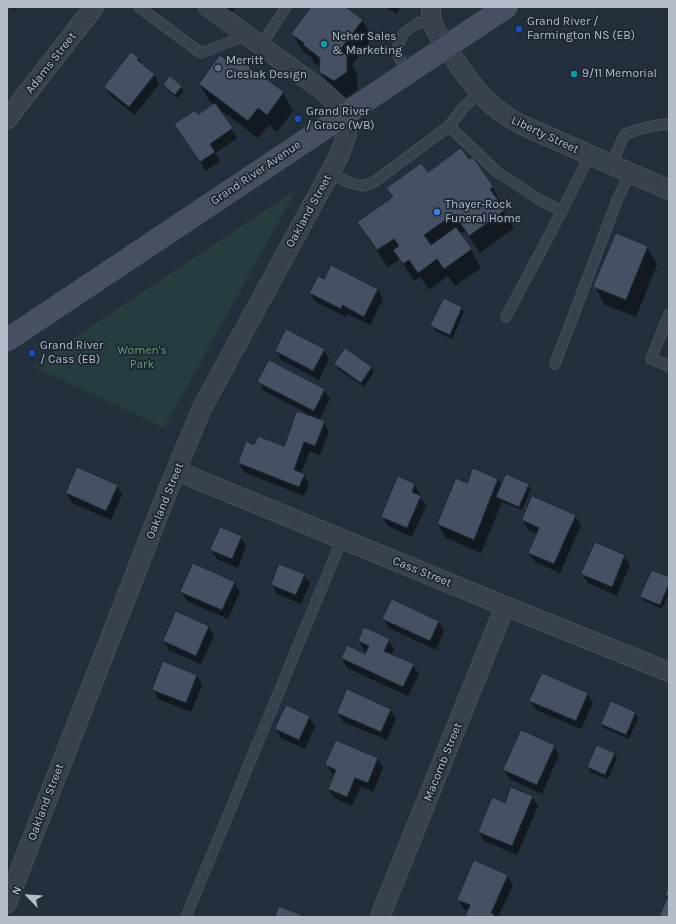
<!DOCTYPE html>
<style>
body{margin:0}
#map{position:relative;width:676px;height:924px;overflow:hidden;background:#242f3e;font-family:Karla,sans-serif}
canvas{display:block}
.frame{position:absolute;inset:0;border:8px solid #b4bcc9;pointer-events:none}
.north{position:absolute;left:8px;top:876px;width:40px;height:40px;-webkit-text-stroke:3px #1d2633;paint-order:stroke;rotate:295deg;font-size:11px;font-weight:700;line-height:16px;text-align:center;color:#b4bcc9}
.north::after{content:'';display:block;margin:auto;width:14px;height:18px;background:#b4bcc9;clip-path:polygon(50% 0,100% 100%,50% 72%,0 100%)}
</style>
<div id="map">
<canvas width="676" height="924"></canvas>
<div class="frame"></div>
<div class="north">N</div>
</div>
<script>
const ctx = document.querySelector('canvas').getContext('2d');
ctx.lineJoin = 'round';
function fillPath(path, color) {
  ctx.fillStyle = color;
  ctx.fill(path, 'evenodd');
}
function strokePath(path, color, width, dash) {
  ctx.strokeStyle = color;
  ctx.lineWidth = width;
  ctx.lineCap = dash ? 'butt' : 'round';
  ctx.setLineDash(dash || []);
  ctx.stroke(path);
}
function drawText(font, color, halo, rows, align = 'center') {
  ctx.font = font + ' Karla,sans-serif';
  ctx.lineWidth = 3.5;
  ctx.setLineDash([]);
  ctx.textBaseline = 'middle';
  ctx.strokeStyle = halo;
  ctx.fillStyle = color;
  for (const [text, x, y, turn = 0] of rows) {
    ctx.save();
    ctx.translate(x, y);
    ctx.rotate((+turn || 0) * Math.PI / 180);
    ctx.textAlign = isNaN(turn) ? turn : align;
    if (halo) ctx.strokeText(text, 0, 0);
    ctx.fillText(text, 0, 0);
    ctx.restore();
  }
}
fillPath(new Path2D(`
 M296 190 164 428 32 366Z`), '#263c3f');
fillPath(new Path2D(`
 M10 7H16L14 10Z
 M223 7H236L231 14Z
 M312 7H344L362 20 372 38 352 65 357 74V90L345 98 331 89 320 71 321 68 314 63 312 58 303 51 292 34Z
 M385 7H400L397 14Z
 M235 56 283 93 293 111 277 132 269 125 258 138 218 108 237 138 215 153 220 161 206 171 181 133 198 116 214 105 210 102 200 84 229 63Z
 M138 58 142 65 154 74 159 84 135 115 111 96 105 87Z
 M164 85 181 87 184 91 178 98 167 90Z
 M469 161 492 187 502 204 501 206 514 228 480 253 465 231 460 234 471 250 481 268 455 286 448 276 429 290 420 277 414 281 400 259 388 267 369 240 358 223 393 198 387 188 427 173Z
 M647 247 657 265 636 317 605 305 595 287Z
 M324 280 378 290 383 299 370 325 347 314 346 317 316 302 310 293Z
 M444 300 462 308 464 312 452 339 434 330 432 326Z
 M324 350 329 359 319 380 281 360 276 351Z
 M336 364 371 368 374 372 364 387 338 369Z
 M259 382 324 390 330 399 319 420 324 422 329 432 320 455 310 451 301 473 304 475 309 484 304 496 244 472 239 463 254 446 284 447 312 416 264 391Z
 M399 478 415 485 420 494 419 496 426 506 412 537 388 526 382 517Z
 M498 479 502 486 528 485 531 489 522 510 502 502 481 553 446 538 438 524 468 484Z
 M117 485 122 495 111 520 72 503 67 493Z
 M533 497 575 516 581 525 560 573 535 562 529 552 538 534 528 530 523 520Z
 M241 537 246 546 238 568 217 559 211 550Z
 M624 556 630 565 617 596 588 583 582 574Z
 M304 575 310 584 301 604 277 594 272 585Z
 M669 578V593L662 609 644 601 641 597Z
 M234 582 240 592 228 619 187 601 181 592Z
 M383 619 439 622 444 631 436 650 389 628Z
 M208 626 214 636 201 664 169 650 164 641Z
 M389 640 394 649 392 655 413 665 419 674 408 696 347 668 342 658 366 655 367 652 364 651 359 641Z
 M197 676 202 685 191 712 158 699 153 689Z
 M587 693 593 703 581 729 536 710 530 700Z
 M390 709 396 719 387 740 343 722 338 713Z
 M635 713 638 718 629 739 604 728 602 724Z
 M309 717 315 726 305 749 281 738 276 729Z
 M337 742 378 759 383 768 373 792 361 787 352 806 334 798 329 789 335 775 332 774 327 765Z
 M554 746 559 755 542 794 510 779 504 770Z
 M614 754 617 758 608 779 590 772 588 767Z
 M532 797 538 806 517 855 484 841 479 832 505 804Z
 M507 876 513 885 498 917H466L469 911 464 909 458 900Z`), '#0007');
const building = new Path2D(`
 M311 7H346L363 20 339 51 347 55V72L334 81 319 72 320 58 303 45 304 43 291 34Z
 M131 52 139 58 137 60 155 74 129 107 104 87Z
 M220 55 229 62 234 55 284 92 267 115 258 108 248 121 199 84Z
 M170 76 182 86 175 95 163 85Z
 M215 103 233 128 210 144 215 152 200 162 174 124 195 110 198 114Z
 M461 148 469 159 473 157 493 186 490 189 505 210 469 236 454 214 424 235 431 245 456 227 472 249 444 269 437 259 418 273 409 260 403 264 393 250 399 246 394 239 377 250 357 222 393 197 386 188 421 163 428 172Z
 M616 233 648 246 626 300 593 287Z
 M331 265 378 289 364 317 342 305 341 309 309 293 318 276 324 279Z
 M444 298 462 307 450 335 430 326Z
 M286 329 325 349 313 371 275 351Z
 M345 348 372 367 361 383 334 364Z
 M269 360 325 389 314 411 257 382Z
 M297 411 325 421 315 446 304 442 294 470 305 474 299 487 238 463 246 441 254 445 258 436 284 446Z
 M77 467 118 485 106 511 66 493Z
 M473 468 498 479 474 540 437 524 456 478 467 483Z
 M506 474 529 484 519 507 496 497Z
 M398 476 415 484 412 492 421 496 407 528 381 517Z
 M532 496 576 515 554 564 528 553 539 528 522 520Z
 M220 527 242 536 232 559 210 550Z
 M595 542 625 555 612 587 581 574Z
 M193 563 235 582 222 610 180 592Z
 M279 564 305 574 296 595 271 585Z
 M652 570 669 577V584L660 605 640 597Z
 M392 599 439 621 430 641 382 619Z
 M176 611 209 626 196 656 163 641Z
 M364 627 390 639 384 651 414 664 403 687 341 658 347 645 365 654 369 646 358 641Z
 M163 661 197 675 186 703 152 690Z
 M542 673 588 693 576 721 529 701Z
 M347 689 391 709 381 732 337 713Z
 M611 701 636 712 626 735 601 724Z
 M286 705 310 716 299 740 275 729Z
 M521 730 555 745 537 785 503 770Z
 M336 740 378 758 368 783 355 778 347 797 328 789 336 770 325 765Z
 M597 745 615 753 605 775 587 767Z
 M511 787 533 796 512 846 478 832 492 797 505 803Z
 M474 860 508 875 491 913 494 914 493 917H465L470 905 457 900Z
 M669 887V917H659L668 896 665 895Z
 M279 906 306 917H275Z`);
fillPath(building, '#455162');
strokePath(building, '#1f2835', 1);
const service = new Path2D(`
 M139 7 201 53 247 35
 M261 46 286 7
 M407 73 396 51 403 34 417 23 432 21
 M449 126 497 172 540 200 562 211
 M611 165 625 134C639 129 653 125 669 124
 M330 173 350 183 363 186 374 182 449 126 463 108 479 93
 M669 314 651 359 669 366
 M506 317 562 211 590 155
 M555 364 618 198 630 174
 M186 917 342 539`);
const minor = new Path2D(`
 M431 7C431 12 431 18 432 22 437 35 445 46 453 57 473 87 488 107 520 124L669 190
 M7 119 94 7
 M177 470 196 479 505 606 669 672
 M7 903 168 490 202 408 339 156 347 133V113L323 91 208 7
 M380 917 505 606`);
const secondary = new Path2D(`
 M7 340 347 113 506 7`);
strokePath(service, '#565f6c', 11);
strokePath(minor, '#565f6c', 20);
strokePath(secondary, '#565f6c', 23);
strokePath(service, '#38414e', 10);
strokePath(minor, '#38414e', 19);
strokePath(secondary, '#465061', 22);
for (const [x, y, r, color] of [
 [519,29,4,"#1a4fb4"],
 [324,44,4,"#0f9aa8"],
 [218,68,4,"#5c6f8a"],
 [574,74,4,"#0f9aa8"],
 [298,119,4,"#1a4fb4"],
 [437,212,4,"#3f7fe0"],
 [32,353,4,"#1a4fb4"]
]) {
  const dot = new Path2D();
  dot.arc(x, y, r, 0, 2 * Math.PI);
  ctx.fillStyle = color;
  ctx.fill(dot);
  strokePath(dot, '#1d2633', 1.5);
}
drawText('12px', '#b4bcc9', '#1d2633', [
 ["Grand River /",527,22],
 ["Farmington NS (EB)",527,36],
 ["Neher Sales",332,37],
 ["& Marketing",332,51],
 ["Merritt",226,61],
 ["Cieslak Design",226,75],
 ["9/11 Memorial",582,74],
 ["Grand River",306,112],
 ["/ Grace (WB)",306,126],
 ["Thayer-Rock",445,205],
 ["Funeral Home",445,219],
 ["Grand River",40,346],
 ["/ Cass (EB)",40,360]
], 'left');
drawText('12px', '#b4bcc9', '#1d2633', [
 ["Adams Street",51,63,-52],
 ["Liberty Street",545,135,25],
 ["Grand River Avenue",256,173,-34],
 ["Oakland Street",309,211,-61],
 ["Oakland Street",165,501,-68],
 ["Cass Street",422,572,22],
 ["Macomb Street",443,762,-68],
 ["Oakland Street",46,802,-69]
]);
drawText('12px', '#6b9a76', '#1d2633', [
 ["Women's",142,351],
 ["Park",142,365]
]);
</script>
